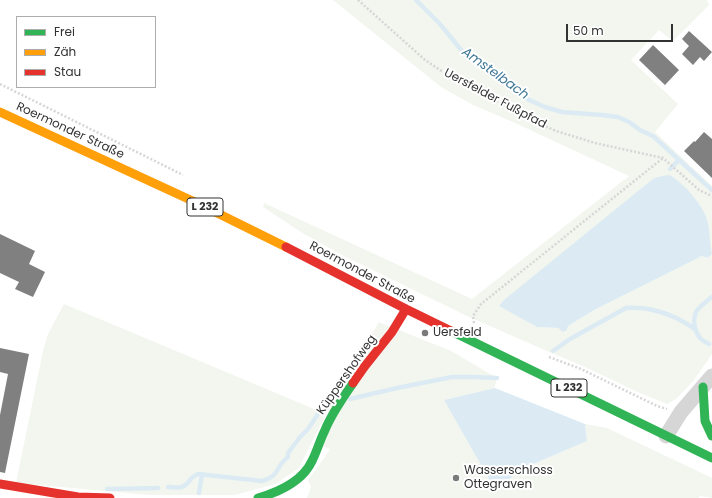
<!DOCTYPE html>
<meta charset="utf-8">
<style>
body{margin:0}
#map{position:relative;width:712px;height:498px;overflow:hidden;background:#fff;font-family:Poppins,sans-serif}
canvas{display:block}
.legend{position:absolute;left:16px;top:16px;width:140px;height:72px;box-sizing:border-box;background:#fff;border:1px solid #adadad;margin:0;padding:5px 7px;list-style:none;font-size:12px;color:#323232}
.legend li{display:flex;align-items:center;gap:8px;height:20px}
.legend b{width:20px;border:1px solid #adadad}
.scale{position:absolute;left:566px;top:24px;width:107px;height:18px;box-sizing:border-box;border:2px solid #323232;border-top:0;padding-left:5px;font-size:12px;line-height:14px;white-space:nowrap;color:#323232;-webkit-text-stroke:3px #fff;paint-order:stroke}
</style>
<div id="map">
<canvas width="712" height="498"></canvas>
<ul class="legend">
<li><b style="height:5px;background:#30b455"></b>Frei</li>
<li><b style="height:5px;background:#ff9f0a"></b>Zäh</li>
<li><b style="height:5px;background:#e5322d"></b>Stau</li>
</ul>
<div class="scale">50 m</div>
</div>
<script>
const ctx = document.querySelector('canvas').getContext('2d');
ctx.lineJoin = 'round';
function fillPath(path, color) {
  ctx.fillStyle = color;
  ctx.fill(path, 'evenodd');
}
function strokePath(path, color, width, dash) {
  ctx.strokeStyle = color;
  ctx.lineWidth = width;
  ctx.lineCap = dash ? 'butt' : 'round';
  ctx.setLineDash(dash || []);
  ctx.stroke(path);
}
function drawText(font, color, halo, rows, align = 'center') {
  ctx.font = font + ' Poppins,sans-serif';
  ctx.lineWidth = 4;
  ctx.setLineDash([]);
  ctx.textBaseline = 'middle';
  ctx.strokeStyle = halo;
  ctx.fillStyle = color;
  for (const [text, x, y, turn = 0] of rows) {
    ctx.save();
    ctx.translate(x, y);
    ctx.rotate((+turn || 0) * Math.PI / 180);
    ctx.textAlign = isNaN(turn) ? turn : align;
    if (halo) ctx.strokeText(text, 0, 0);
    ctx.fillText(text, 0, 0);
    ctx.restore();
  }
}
fillPath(new Path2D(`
 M333 0H707L709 5 673 41 659 30 631 60 678 104 655 132 712 186V354L694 380 676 399 667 404 640 393 585 367 547 351 467 316 344 256 304 234 263 207 264 203 472 299 629 176 513 122 473 105 441 87ZM654 178H675L696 199 712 254 708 258 702 256 596 309 568 326 567 330 563 331 558 328 537 327 623 204Z
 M64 304 326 414 299 468 275 484 235 495H150L16 483 43 351 48 334Z
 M379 322 451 351 497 378 495 385V388L444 400 473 448 504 486 517 471 587 441 585 424 607 428 712 478V498L701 496 698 498H307L311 487 308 480 325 457 330 449 315 444 328 414 325 401 360 353Z`), '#f2f6ee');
fillPath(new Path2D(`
 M669 175C676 178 680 183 686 188 697 200 707 212 709 229 710 237 710 246 712 254L708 258 702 256 596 309 568 326 567 330 563 332 558 328 537 327 499 306 504 300 654 178 662 176Z
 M495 388 585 424 587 441 517 471 504 486 492 484 444 400Z`), '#dcebf3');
strokePath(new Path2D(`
 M416 0 440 24 462 51 491 69 505 84 527 99 545 107 562 112 602 115 618 117 629 122 640 130 653 136 712 190
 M670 169 679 160
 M709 344C706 342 703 341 701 339 695 333 692 320 696 312 700 306 707 301 712 297
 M553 351 570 339 626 308C635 307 640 308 648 309 668 313 678 318 695 329
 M350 399 397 388 452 377H472L497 378
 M168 487C172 487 178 488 182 487 190 484 188 478 198 474L262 481C281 476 275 466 288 457V453L300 437 308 429 320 411 328 402 334 400
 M107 489 158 488
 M199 493 202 474`), '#dcebf3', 4.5);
fillPath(new Path2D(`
 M689 31 712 52 704 61 700 57 693 65 682 54 689 46 682 39Z
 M653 45 679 70 665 85 639 60Z
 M704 132 712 139V178L684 151 694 141 695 142Z
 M0 234 35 251 29 264 45 272 33 297 15 289 19 282 0 273Z
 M0 348 29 354 5 473 0 472V415L8 374 0 372Z`), '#808080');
strokePath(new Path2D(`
 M358 0 425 60 446 74 481 93 525 117 556 131 595 143 663 158 699 190 712 196
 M0 84 183 175
 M474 323 473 316 481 304 663 158
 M549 357 581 369 657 406 667 409`), '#d6d6d6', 2.5, [2, 2]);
strokePath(new Path2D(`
 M666 436 681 412 712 376`), '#d6d6d6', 15);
strokePath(new Path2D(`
 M451 331 712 458
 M703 387 705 421 712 436
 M258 498C279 492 302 482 312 461 317 451 320 440 325 430 332 413 343 398 353 383`), '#30b455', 9);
strokePath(new Path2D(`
 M0 112 197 203 286 247`), '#ff9f0a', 9);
strokePath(new Path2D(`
 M286 247 406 309 451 331
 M353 383 365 366 392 332 406 309
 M0 484 78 497 110 498`), '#e5322d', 9);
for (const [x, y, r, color] of [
 [425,333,4,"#7a7a7a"],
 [456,478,4,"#7a7a7a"]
]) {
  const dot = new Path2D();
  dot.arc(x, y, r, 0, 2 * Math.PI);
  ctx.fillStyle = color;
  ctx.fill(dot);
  strokePath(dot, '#fff', 1.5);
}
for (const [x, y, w] of [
 [205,207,36],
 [569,388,36]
]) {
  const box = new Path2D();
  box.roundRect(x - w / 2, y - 9, w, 18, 3);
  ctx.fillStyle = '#fff';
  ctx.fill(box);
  strokePath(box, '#323232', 1);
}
drawText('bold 11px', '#323232', null, [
 ["L 232",205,207],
 ["L 232",569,388]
]);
drawText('12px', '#323232', '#fff', [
 ["Uersfelder Fußpfad",495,99,28],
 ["Roermonder Straße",70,131,25],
 ["Roermonder Straße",362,273,28],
 ["Küppershofweg",347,375,-55]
]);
drawText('12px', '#323232', '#fff', [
 ["Uersfeld",433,333],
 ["Wasserschloss",464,471],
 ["Ottegraven",464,485]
], 'left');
drawText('italic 13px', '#3d7796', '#fff', [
 ["Amstelbach",495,74,36]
]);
</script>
